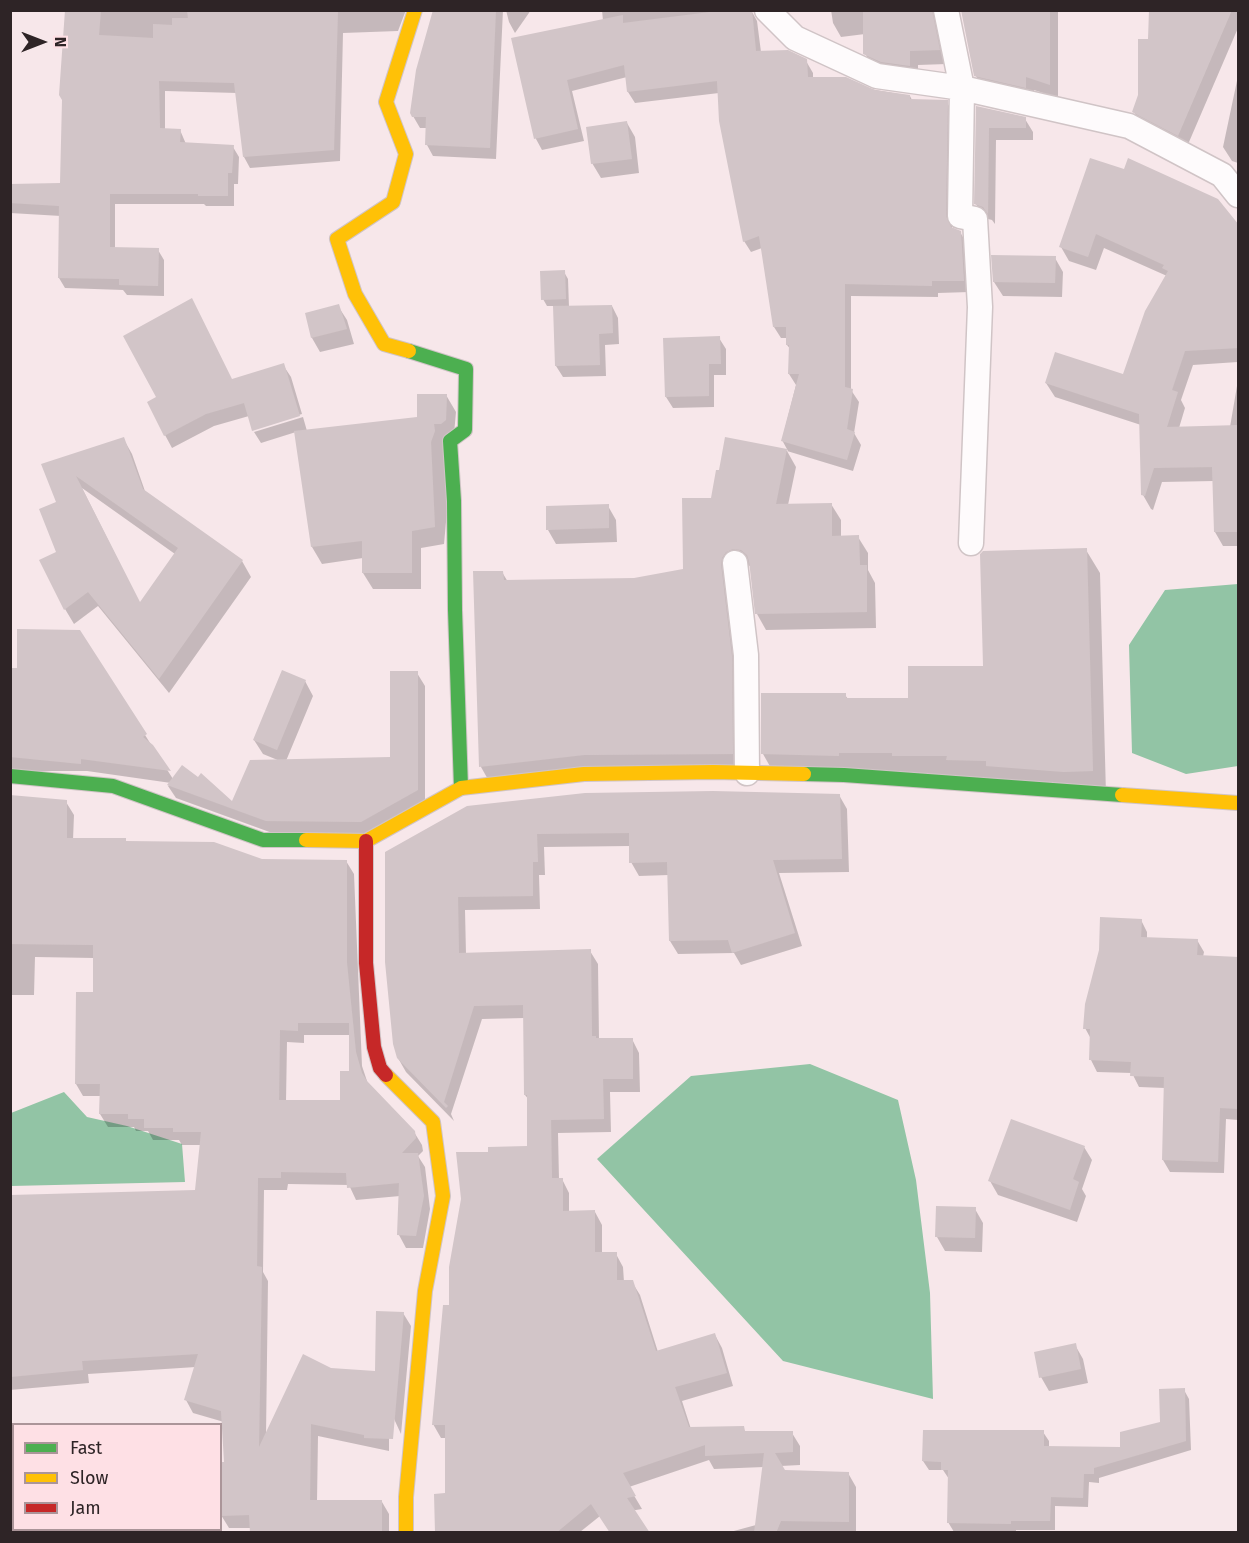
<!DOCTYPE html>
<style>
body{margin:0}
#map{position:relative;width:1249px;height:1543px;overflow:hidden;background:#f7e7ea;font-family:"Fira Sans",sans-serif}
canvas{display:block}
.frame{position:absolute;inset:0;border:12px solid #2e2426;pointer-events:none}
.legend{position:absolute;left:12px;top:1423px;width:210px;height:108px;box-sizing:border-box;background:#fee0e5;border:2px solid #ab9599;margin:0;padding:8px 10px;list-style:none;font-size:18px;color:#2e2426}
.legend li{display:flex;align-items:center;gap:12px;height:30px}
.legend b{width:30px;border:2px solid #ab9599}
.north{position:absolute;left:12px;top:12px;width:60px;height:60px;-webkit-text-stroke:4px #fee0e5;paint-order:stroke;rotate:90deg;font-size:16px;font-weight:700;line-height:24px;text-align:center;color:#2e2426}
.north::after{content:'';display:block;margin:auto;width:21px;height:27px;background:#2e2426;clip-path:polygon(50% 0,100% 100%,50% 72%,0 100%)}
</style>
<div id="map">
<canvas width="1249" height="1543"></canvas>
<div class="frame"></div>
<ul class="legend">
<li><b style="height:8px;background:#4caf50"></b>Fast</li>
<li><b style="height:8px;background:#ffc107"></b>Slow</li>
<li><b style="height:8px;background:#c62828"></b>Jam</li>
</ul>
<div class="north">N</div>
</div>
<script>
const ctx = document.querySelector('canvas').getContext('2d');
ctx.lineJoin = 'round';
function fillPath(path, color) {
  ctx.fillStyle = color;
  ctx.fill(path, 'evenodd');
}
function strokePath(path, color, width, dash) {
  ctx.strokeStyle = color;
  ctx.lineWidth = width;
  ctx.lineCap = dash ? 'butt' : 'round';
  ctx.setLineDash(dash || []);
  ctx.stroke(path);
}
fillPath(new Path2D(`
 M1238 584V766L1186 774 1132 753 1129 645 1165 590Z
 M810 1064 898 1100 916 1180 930 1293 933 1399 783 1361 597 1159 691 1076Z
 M64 1092 87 1117 127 1126 182 1144 185 1182 11 1186V1113Z`), '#92c4a5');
fillPath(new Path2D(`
 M66 10H406L398 31 343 33 340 161 250 168 244 157 237 93 165 91V130H180L186 144 233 147 239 157 238 184H234V206H206L204 204H115V249L158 250 164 260V296L127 295 123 290 65 288 59 278 61 216 10 213V186L61 184Z
 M435 10H503L496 159 433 156 427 145V128H420L413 116Z
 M506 10H531L515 33 509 22Z
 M602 10H751L757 21 761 52 806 61 813 73V79L910 96 912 100 947 102 953 114 952 229 960 232 967 244 970 292 938 293V297L851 296V390L859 402 854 433 861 445 853 471 787 451 796 467 788 505 831 504 841 520V537H858L868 553V570L875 583 876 628 766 630 757 614 751 566 743 565 741 770 490 783 481 767 502 572 508 582 634 579 685 571 712 499 720 472 726 439 788 451 782 440 796 385 789 374 791 350 787 345 788 338H781L774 327 762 248 751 252 744 241 719 93 635 103 628 92 627 77 572 91 584 141 542 150 536 139 513 39 603 21Z
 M831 10H952L947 64 918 65V80L873 68 865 53V34L841 37 833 23Z
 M958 10H1058V98L1034 90V102L984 90 976 76 963 12Z
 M1150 10H1238V28L1186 149 1142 126 1134 112 1139 95 1150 41Z
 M1238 76V163L1232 161 1223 147Z
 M977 108 1025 119 1033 132V140H996L995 224 992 220 984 218 976 204Z
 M627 123 635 137 639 173 601 178 592 163Z
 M1091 160 1238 227V362L1193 365 1181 400 1185 408 1179 428 1230 427 1238 380V546H1223L1215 532 1214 481 1162 482 1153 510 1151 509 1143 495 1141 425 1055 397 1046 383 1124 376 1167 276 1104 248 1096 270 1069 261 1061 247Z
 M1055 258 1063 272 1062 297 1003 296 994 282Z
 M564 272 568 279 569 307 612 306 618 318 619 344 605 345 606 376 563 377 556 366 555 306H547L543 299Z
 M338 306 347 320 354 344 320 352 312 338 306 314Z
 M719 338 726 349V375H714V407L673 408 666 397Z
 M283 365 291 377 302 414 254 428V431L249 416 214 426 172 448 165 435 232 380Z
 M446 395 456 412 444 544 421 548V589H373L363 573V558L322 564 312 547 296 432 261 443 254 432 303 417 307 431 419 418Z
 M123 438 132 454 146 494 242 561 251 577 169 693 98 606 74 624 65 609 58 552V503L43 465ZM82 488 175 554 140 604Z
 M608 506 616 520 617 542 556 544 548 530Z
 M1086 550 1100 573 1106 794 776 777 763 754 845 695 848 699H909L985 668Z
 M10 670 145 735 173 779 232 803 280 761 263 754 254 740 305 681 313 696 286 761 391 759 417 673 425 686V803L369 835 275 834 176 798 168 786 171 783 87 771H10Z
 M839 795 847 809 849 872 779 873 802 946 741 965 734 953 678 954 670 941 669 875 639 876 631 862V846L544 847 545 875H539L540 909 465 910 466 954 590 951 598 964 599 1039H632L639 1053 640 1092H610L611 1132 558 1133 559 1179H562L569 1193V1212H595L602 1225V1254H616L623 1267 624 1282H632L640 1295 658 1352 715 1335 722 1348 733 1386 682 1401 691 1429 743 1428 746 1433H792L800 1446V1465L781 1466 784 1471 848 1473 856 1487V1532H730L756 1525 764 1467 714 1469 709 1460 629 1487 642 1509 600 1516 580 1532H436L446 1495V1438H441L433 1424 451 1306 490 1153 529 1147V1100L525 1095V1018L482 1019 451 1114 454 1121 406 1072 398 1058 386 853Z
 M10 796 66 802 74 815 73 840 127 843 262 860 346 861 354 874 362 1066 368 1084 414 1132 422 1145 423 1151 418 1156 425 1167 430 1209 423 1248H406L399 1235 400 1196 356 1200 349 1185 288 1184 287 1190H264L263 1272 268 1281 266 1436 330 1369 377 1372 403 1313 411 1326 401 1434 389 1408V1451L318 1436 317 1502H382L389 1514V1532H252L251 1528H229L221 1515 225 1464 224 1422 193 1413 186 1400 196 1367 88 1374 89 1383 10 1390V1247L196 1191 201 1145H182L179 1140H153L148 1131H136L134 1127H108L100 1114 101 1096H83L76 1084 94 993V958L35 957 34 995H10ZM304 1035H350V1073L342 1102H286L287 1042 304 1043Z
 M1141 920 1147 932V938L1197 940 1204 952 1203 957 1238 958V1120L1226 1119 1224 1173 1170 1172 1163 1160 1165 1088 1139 1087 1132 1073 1097 1072 1091 1060V1039L1085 1028Z
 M1084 1147 1092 1160 1082 1189 1086 1196 1077 1222 998 1195 990 1181Z
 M975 1209 983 1223 982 1252 945 1251 937 1237Z
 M1075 1345 1083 1359 1088 1383 1049 1391 1041 1377Z
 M1184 1390 1189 1399 1191 1450 1099 1478V1483L1089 1482 1088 1507 1055 1506V1530H1016V1532H954L948 1522 949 1479 943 1470H929L923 1461 1043 1432 1049 1441V1447L1122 1448 1161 1423Z
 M14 1496V1530H96V1532H10V1497Z`), '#0003');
fillPath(new Path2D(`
 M65 10H101L99 35 153 38V24L172 25V18H188L187 10H338L334 150 243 157 234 83 159 81 160 128 181 129 180 142 234 145 232 173H228V196H198V194H110V247L159 248 158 286 119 285V279L58 278 59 206 10 203V184L60 183 62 100 59 95Z
 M433 10H496L490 148 425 145 426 117H412L410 113 416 70Z
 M726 10H752L756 51 788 50 807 59 808 77H846L875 90 910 95V99L948 100 946 216 951 227 961 231 964 281H932V286L845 284V387L853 389 847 429 855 432 847 460 781 441 799 374H788L789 345H786V327H773L759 236 743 242 719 121 717 81 627 92 624 65 567 80 578 129 534 139 511 38 623 15V23Z
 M863 10H932L940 50 910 51V66L881 62 863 54Z
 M961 10H1050V85L1026 77V88L974 76Z
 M1149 10H1232L1178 136 1132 112 1138 95V39H1148Z
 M976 106 1026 117V128H989L988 214 983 207 974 204Z
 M627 121 632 159 591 164 586 127Z
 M1090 158 1124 169 1128 158 1218 199 1239 225V348L1185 351 1172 390 1178 392 1167 427 1239 425V532H1214L1212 467 1154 468 1145 496 1141 495 1139 414 1045 383 1055 352 1123 374 1145 311 1168 271 1162 268 1164 265 1096 234 1088 257 1059 247Z
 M991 255 1056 256 1055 283 993 282Z
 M565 270 566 299 541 300 540 271Z
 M192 298 232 379 284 363 300 416 252 431 244 403 206 414 164 436 147 402 156 397 123 336Z
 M339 304 347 329 311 338 305 313Z
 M612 305 613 333 599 334 600 365 555 366 553 306Z
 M720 336 721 364H709V396L665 397 663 338Z
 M417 394H447L446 420 441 424H434L435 431 431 442 435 527 412 531V573H362V541L311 547 294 431 417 417Z
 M124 437 143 489 243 560 159 679 88 592 64 610 39 560 56 552 39 509 56 502 41 464ZM76 476 178 548 140 602Z
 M725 437 787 449 776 504 832 503V536L859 535 860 565H867V612L755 614 749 561 747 555 741 550 733 549 726 552 722 558 721 564 732 656 733 754 584 755 479 767 473 571H503L504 580 634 578 683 569 682 498H711L716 470H719Z
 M609 504V528L546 530V506Z
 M1087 548 1093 771 1064 772 986 766V761L946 760 947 756H892V753H839V756L761 754V693H846V698H908V666H983L980 554 983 551Z
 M17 629 80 630 147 734 143 737 153 745 171 771 81 759V764L10 757V668H17Z
 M282 670 306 680 277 750 253 740Z
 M390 671H418V790L361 822 266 821 167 785 182 765 198 777 201 773 232 801 250 760 390 757Z
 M713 791 840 794 842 859 773 860 795 933 732 953 728 940 669 941 667 862 629 863V833L537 834 538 862H533V896L458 897 459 953 591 949 592 1036H596V1038H633V1079H603L604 1119 551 1120 552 1178H563V1211L595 1210V1252H617V1280H633L656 1351 715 1333 727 1373 675 1387 689 1427 744 1426 745 1431H793V1452L775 1453 785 1470 849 1472V1522L781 1521 776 1533H754L764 1453 705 1456V1445L623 1473 636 1496 627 1498 650 1533H610L591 1504 556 1533H435L434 1494 445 1493V1425H432L443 1305H449V1267L461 1199 456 1152H488V1147L527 1146V1095H524L523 1005 474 1006 444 1102 448 1106 446 1108 397 1058 393 1044 385 962V852L467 806 585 793Z
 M10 795 67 800V838H126V841L214 842 262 859 347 860V963L356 1052 362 1073 367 1081 415 1131 416 1138 402 1153H418L424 1196 416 1236 397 1235 399 1183 347 1188 346 1173 281 1172V1178H258L257 1266 262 1267 259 1447 303 1354 331 1368 375 1371 376 1311 404 1312 393 1439 364 1438V1435L311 1424 310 1500H382V1533H250L249 1515 220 1516V1462H224L221 1411 184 1400 198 1354 82 1361 83 1370 10 1377V1195L195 1190 201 1132H173V1128H144V1119H128V1114H99L100 1084H75L76 992H93V945L10 944ZM298 1023H349V1071H340V1100H279L280 1030 298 1031Z
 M1100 917 1142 919 1141 937 1198 939 1197 955 1239 957V1109L1220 1108 1218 1162 1162 1160 1164 1077 1130 1076 1131 1062 1089 1060 1090 1029H1083L1085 1004 1099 950Z
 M1011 1119 1085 1146 1073 1179 1079 1182 1070 1210 988 1181Z
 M936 1206 976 1207 975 1238 935 1237Z
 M1076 1343 1081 1369 1039 1378 1034 1352Z
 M1185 1388 1186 1441 1094 1468V1474H1084L1083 1498 1051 1497 1050 1521H1011V1524L947 1523 948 1470H941V1462L922 1461 923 1430H1044V1446L1120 1447V1432L1160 1422 1159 1389Z`), '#d2c5c8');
const street = new Path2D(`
 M767 10 795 38 877 76 962 88 1129 126 1222 175 1238 195
 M946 10 962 88 960 216 975 219 980 307 971 543
 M735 563 746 655 747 773`);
const fast = new Path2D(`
 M409 351 466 369 465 430 450 441 454 501 455 610 461 788
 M804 774 844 775 1122 795
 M10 776 113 786 263 840H306`);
const slow = new Path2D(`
 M409 351 384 344 355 294 337 239 393 202 406 154 386 102 415 10
 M1122 795 1238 803
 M306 840 366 841 461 788 584 774 713 772 804 774
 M386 1075 433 1122 443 1196 425 1291 406 1497V1532`);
const jam = new Path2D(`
 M366 841V963L374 1047 380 1068 386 1075`);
strokePath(street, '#d0c4c6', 27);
strokePath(fast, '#d0c4c6', 16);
strokePath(slow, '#d0c4c6', 16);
strokePath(jam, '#d0c4c6', 16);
strokePath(street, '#fefbfc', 24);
strokePath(fast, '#4caf50', 14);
strokePath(slow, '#ffc107', 14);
strokePath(jam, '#c62828', 14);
</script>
